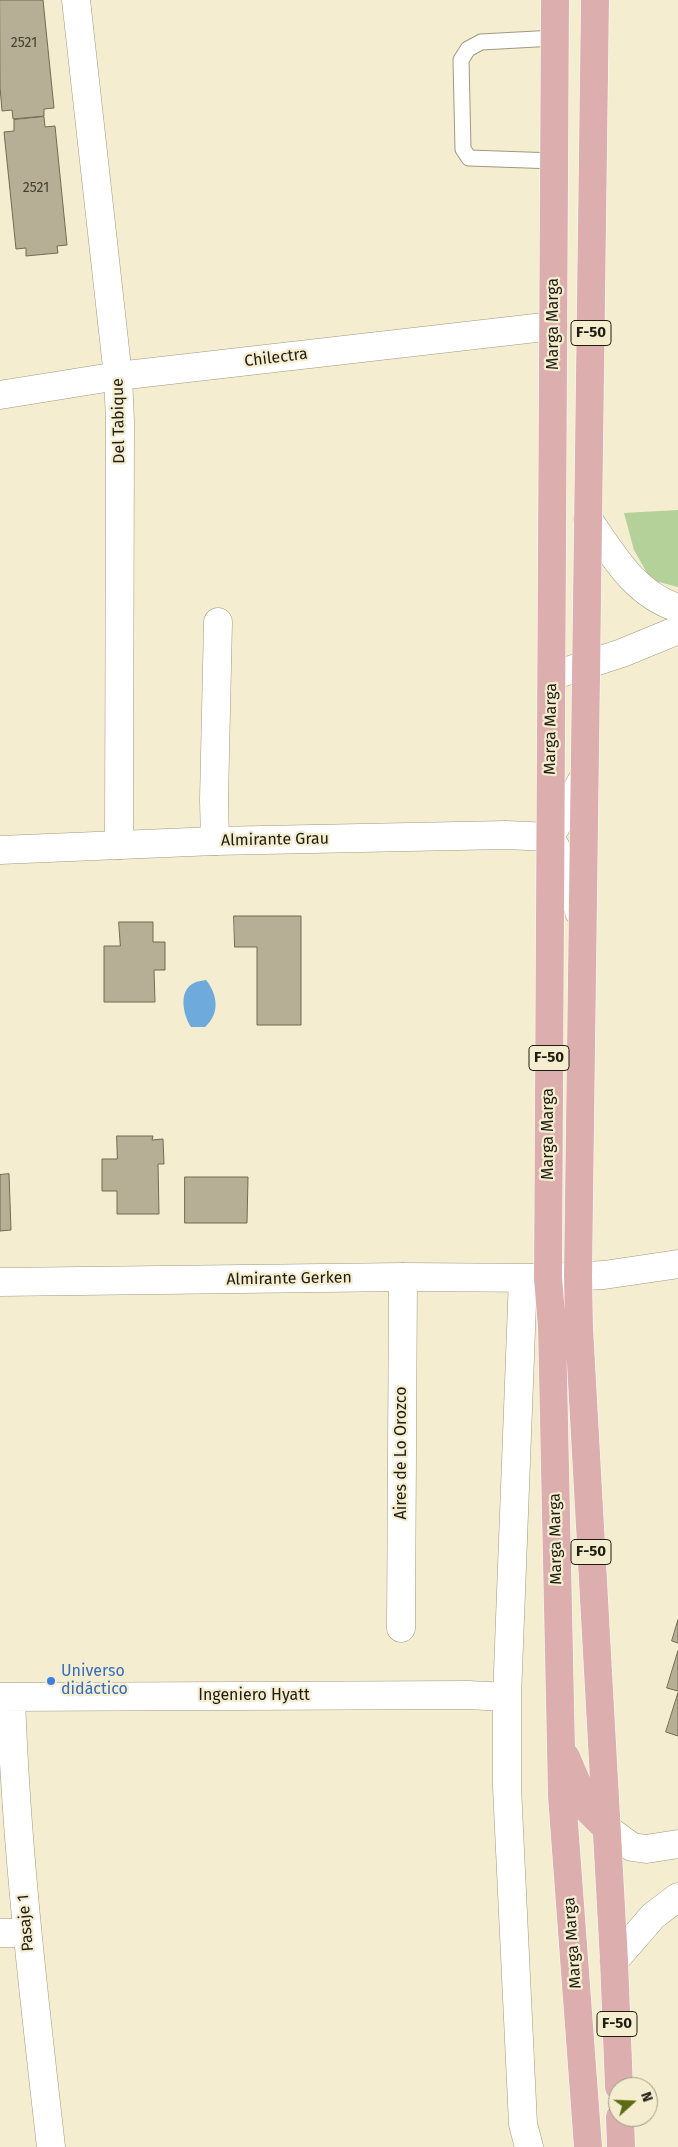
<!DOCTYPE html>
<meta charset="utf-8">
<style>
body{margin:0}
#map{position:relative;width:678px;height:2147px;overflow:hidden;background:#f4edd0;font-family:"Fira Sans",sans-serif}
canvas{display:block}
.north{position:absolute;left:608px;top:2077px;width:50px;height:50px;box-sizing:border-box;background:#f4edd0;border:1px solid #9f9984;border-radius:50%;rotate:70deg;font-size:14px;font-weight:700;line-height:20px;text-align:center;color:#1f1c12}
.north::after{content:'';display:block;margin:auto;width:18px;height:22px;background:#5d6b14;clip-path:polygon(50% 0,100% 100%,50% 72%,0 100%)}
</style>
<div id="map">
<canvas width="678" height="2147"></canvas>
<div class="north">N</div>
</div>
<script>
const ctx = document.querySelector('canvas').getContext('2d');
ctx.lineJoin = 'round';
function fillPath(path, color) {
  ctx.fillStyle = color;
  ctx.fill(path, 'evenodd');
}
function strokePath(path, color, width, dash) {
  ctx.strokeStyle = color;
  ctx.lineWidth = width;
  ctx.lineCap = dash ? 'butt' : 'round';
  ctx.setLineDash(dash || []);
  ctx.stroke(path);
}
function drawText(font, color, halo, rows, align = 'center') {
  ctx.font = font + ' "Fira Sans",sans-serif';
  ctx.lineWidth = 4.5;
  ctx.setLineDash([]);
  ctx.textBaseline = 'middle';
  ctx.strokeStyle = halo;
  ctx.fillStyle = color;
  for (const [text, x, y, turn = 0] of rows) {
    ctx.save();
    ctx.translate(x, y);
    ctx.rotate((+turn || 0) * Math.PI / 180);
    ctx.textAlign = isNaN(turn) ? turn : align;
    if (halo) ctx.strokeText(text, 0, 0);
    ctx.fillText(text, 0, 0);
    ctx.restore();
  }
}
fillPath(new Path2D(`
 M678 510V587L651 580 634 550 624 513Z`), '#b3d198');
fillPath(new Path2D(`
 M206 980C218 995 220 1014 205 1027H191C183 1015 178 990 194 983 197 981 202 981 206 980Z`), '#6eaadc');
const building = new Path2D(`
 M0 0H43L54 108 44 109V116L13 119 12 110 2 111 0 87Z
 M44 117 45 127 55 126 67 245 57 246 58 253 26 256V248L16 249 4 132 14 131V120Z
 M234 916H301V1025H257V947H235Z
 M119 922H153V942H165V970H154L155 1002H104V946H120Z
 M117 1136H153L152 1140 163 1139 164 1164H158L159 1214H117V1191H102V1159H117Z
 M9 1174 11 1230 0 1231V1175Z
 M185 1177H248L247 1223H185Z
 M678 1620V1643L672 1641Z
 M678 1651V1691L667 1688Z
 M678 1693V1736L666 1732Z`);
fillPath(building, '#b6af95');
strokePath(building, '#726b53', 1);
const service = new Path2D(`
 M555 161 469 158 463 149 461 60 468 49 481 42 555 38`);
const minor = new Path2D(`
 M76 0 118 376 120 421 119 845
 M0 395 118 376 553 326
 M215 841 214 800 218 622
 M523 1278 507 1697V1787L523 2124 529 2147
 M0 1282 403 1277 548 1278 604 1275 678 1264
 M401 1628 403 1277
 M0 1697 468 1695 507 1697
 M11 1697C16 1848 34 1997 51 2147
 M606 1828 632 1847 646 1849 678 1844
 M0 1933H27
 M614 1961 653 1916 678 1897`);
const tertiary = new Path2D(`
 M550 837C564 861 574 885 579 912
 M550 837 584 777
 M0 850 215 841 506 835 550 837`);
const secondary = new Path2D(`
 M588 519C613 555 634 594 678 608
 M552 676 622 653 678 630`);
const primary = new Path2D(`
 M555 0 548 1278 552 1327 562 1796 588 2147
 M595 0 578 1276 579 1327 614 1961 619 2087
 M566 1757 589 1811 606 1828
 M620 2117 621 2147`);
strokePath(service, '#a0997f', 17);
strokePath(minor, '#a0997f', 29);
strokePath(tertiary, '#a0997f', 29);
strokePath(secondary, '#a0997f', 29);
strokePath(primary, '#fff', 29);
strokePath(service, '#fff', 15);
strokePath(minor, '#fff', 28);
strokePath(tertiary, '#fff', 28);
strokePath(secondary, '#fff', 28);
strokePath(primary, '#dcafae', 28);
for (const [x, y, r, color] of [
 [51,1681,5,"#3f7fe0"]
]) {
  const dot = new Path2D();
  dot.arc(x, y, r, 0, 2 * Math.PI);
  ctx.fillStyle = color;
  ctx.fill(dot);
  strokePath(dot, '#f4edd0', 2);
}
drawText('14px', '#454133', null, [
 ["2521",24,43],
 ["2521",36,188]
]);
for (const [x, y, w] of [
 [591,333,40],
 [549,1058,40],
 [591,1552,40],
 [617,2024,40]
]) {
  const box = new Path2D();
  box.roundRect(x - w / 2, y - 12.5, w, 25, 4);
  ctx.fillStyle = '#f4edd0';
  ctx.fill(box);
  strokePath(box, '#1f1c12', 1);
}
drawText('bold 15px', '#1f1c12', null, [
 ["F-50",591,333],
 ["F-50",549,1058],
 ["F-50",591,1552],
 ["F-50",617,2024]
]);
drawText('16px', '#1f1c12', '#f4edd0', [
 ["Marga Marga",554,324,-90],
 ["Chilectra",276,358,-7],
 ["Del Tabique",119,421,-91],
 ["Marga Marga",551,729,-89],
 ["Almirante Grau",275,840,-1],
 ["Marga Marga",549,1134,-90],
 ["Almirante Gerken",289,1279,-1],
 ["Aires de Lo Orozco",402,1453,-90],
 ["Marga Marga",556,1539,-91],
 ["Ingeniero Hyatt",254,1696],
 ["Pasaje 1",26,1923,-95],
 ["Marga Marga",573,1943,-94]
]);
drawText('16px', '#366cbe', '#f4edd0', [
 ["Universo",61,1672],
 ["didáctico",61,1690]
], 'left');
</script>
